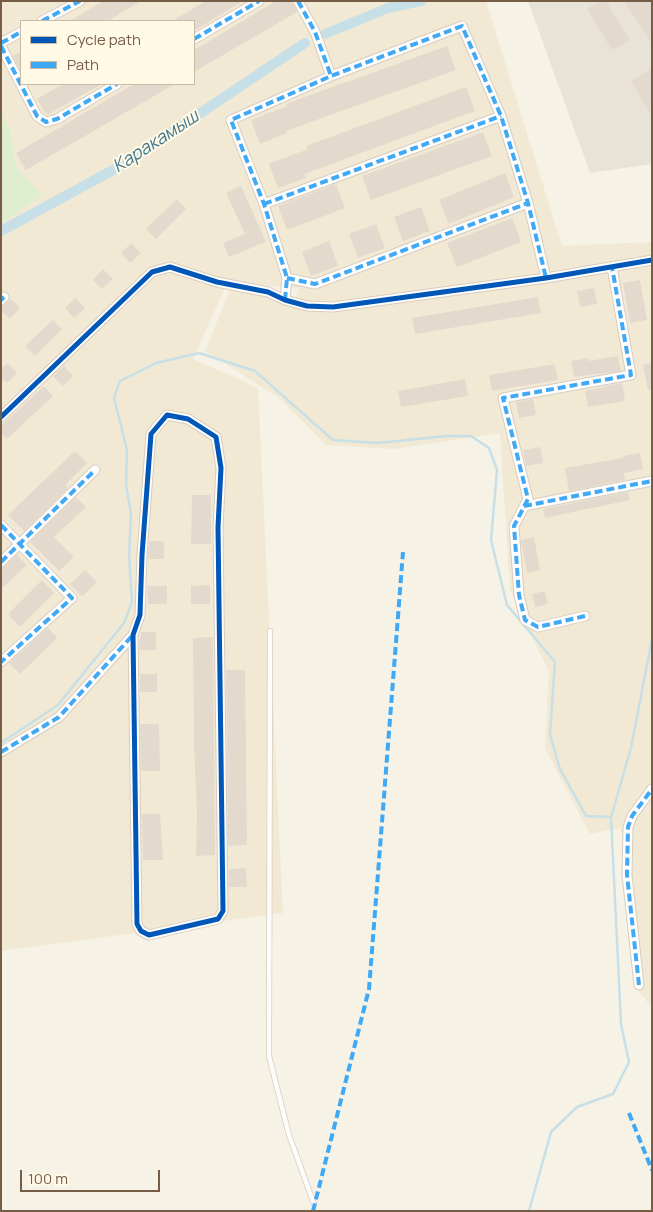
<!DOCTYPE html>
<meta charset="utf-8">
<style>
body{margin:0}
#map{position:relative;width:653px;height:1212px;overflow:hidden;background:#f6f2e6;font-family:Manrope,sans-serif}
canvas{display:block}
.frame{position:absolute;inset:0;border:2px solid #755d46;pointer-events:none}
.legend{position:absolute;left:20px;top:20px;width:175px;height:65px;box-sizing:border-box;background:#fff9e6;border:1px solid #c8bba6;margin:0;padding:6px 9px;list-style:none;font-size:15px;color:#755d46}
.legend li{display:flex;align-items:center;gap:10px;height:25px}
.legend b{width:25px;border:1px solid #c8bba6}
.scale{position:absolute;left:20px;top:1170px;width:140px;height:22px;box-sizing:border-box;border:2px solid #755d46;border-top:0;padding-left:6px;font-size:15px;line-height:18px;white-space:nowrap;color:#755d46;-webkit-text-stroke:4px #fff9e6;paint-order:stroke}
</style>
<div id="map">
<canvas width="653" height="1212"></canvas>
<div class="frame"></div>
<ul class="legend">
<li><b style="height:6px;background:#0057b8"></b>Cycle path</li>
<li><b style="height:6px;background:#3fa9f5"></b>Path</li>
</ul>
<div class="scale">100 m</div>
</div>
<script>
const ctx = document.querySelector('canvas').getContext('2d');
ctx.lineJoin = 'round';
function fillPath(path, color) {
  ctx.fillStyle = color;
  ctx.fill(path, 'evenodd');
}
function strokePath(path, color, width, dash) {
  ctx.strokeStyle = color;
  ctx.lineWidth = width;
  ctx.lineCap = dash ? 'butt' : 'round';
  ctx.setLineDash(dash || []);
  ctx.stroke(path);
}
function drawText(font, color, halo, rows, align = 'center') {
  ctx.font = font + ' Manrope,sans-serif';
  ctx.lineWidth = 4;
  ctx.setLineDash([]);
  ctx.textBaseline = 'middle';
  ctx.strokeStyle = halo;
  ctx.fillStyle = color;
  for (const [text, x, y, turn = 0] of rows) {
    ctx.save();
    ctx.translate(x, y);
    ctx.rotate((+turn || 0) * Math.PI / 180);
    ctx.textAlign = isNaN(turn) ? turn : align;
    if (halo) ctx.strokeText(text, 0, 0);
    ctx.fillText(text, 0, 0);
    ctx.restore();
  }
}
fillPath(new Path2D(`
 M1 1H486L562 246 652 242V1008L635 986 621 828 590 834 545 748 549 672 510 590 500 433 395 449 326 445 279 398 205 351 231 287 292 305 299 289 228 281 193 359 258 388 283 913 1 951ZM21 21H194V84H21Z`), '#f2e9d5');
fillPath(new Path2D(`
 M528 1H652V164L590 173Z`), '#e9e2d7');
fillPath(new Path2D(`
 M1 114 10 128 16 167 42 195 1 224Z`), '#deeecf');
strokePath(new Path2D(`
 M1 743 58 705 124 623 132 602 129 556 131 514 126 485 127 450 114 398 120 381 156 363 199 353 255 371 333 440 378 443 446 436H471L489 448 497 470 491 540 507 605 555 662 550 735 560 769 586 816 611 817
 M529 1211 551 1132 577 1107 613 1094 629 1062 621 1024 611 817 631 748 652 639`), '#c7e0e7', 2.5);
strokePath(new Path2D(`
 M325 34 388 8 421 1
 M1 231 126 163 305 43`), '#c7e0e7', 10);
fillPath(new Path2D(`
 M103 1H141L108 21H70Z
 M206 1H243L194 31V21H172Z
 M276 1H291L297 12 194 72V50Z
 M600 1H606L630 40 612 50 587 9Z
 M624 1H649L652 5V44Z
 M447 46 456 70 286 131 287 133 260 144 251 120 287 106 286 104 313 94Z
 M21 51V72L13 56Z
 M652 69V116L631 81Z
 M63 84H102L47 115 37 99Z
 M134 84H175L26 170 16 153Z
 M466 87 475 111 304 174 306 178 278 188 269 164 308 149 306 146Z
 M483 132 492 156 371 200 362 176Z
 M505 173 514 197 449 224 439 200Z
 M336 184 345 208 287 230 278 206Z
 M241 186 266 242 229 257 223 243 245 234 226 193Z
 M177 199 186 209 156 239 146 229Z
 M421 207 430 231 403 241 394 217Z
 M512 218 521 242 457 267 447 243Z
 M376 224 385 248 358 258 349 234Z
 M329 241 338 266 311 276 302 252Z
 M131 243 141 253 130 263 121 253Z
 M103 269 113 279 102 289 93 280Z
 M640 280 647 320 630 323 623 283Z
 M594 288 597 304 580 307 577 291Z
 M538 297 541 313 415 334 412 318Z
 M75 298 85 308 74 318 65 308Z
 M11 299 20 308 10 319 1 310V308Z
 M53 320 62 329 35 356 25 346Z
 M618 356 621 371 574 377 571 361 588 358V361Z
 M8 363 17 373 7 383 1 378V369Z
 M652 363V390H648L643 365Z
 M555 364 558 380 492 391 489 375Z
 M64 366 73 376 63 386 53 376Z
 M465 379 468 396 401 407 398 391Z
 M622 383 625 401 588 407 585 391Z
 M44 386 53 396 7 439 1 433V426Z
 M533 399 536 415 519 418 516 402Z
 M540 447 543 463 526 466 523 450Z
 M75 451 87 463 65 485 68 488 24 531 8 515Z
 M640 453 643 469 624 473 625 480 569 491 565 468 623 458V456Z
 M628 492 630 500 545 518 543 509Z
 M192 495H211V544H191Z
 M76 497 86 507 54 537 74 557 59 571 30 542Z
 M534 537 540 570 527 573 521 540Z
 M149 541H164V559H148Z
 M17 555 27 565 1 589V568L5 566Z
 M85 570 97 582 82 597 70 584Z
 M42 580 54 593 20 627 8 614Z
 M210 585V604H191V586Z
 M147 586H167V604H148Z
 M545 591 548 604 535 607 532 594Z
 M48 628 57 638 20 674 9 663Z
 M141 632H156V650H139Z
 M213 637 215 855 196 856 197 813 194 743 193 638Z
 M226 670H245L247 845 228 846Z
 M140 674H157V692H140Z
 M140 724H159L160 771H141Z
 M142 814H160L163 860H143Z
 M246 868 247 887H229V869Z`), '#e3dacd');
const service = new Path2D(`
 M270 631 269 1056 289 1135 314 1204`);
const minor = new Path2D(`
 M298 1 315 32 331 76
 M42 21 80 1
 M194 39 259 1
 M1 43 21 32
 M1 46 37 116 46 122 57 119 117 84
 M264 204 501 116
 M287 278 315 284 528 203
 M1 300 4 297
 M285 300 287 278 264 204 231 120 331 76 462 26 501 116 528 203 546 278
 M167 415 188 419 216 437 221 468 218 527 223 911 218 919 149 935 141 931 137 924 133 635 140 615 142 555 151 434Z
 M1 417 152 272 170 267 217 282 268 292 285 300 307 306 333 307 546 278 652 260
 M524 506 652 481
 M1 525 72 598 1 662
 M1 562 95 470
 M585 616 538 627 525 620 519 595 514 526 528 499 503 398 631 375 612 267
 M1 752 59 717 133 635
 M639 985 627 875 628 827 632 816 652 789`);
strokePath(service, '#d6cdc1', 6);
strokePath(minor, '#d6cdc1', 11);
strokePath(service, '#fefdfb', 4.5);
strokePath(minor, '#fefdfb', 9);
strokePath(new Path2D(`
 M298 1 315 32 331 76
 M42 21 80 1
 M194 39 259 1
 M1 43 21 32
 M1 46 37 116 46 122 57 119 117 84
 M264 204 501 116
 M287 278 315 284 528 203
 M1 300 4 297
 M285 300 287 278 264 204 231 120 331 76 462 26 501 116 528 203 546 278
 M524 506 652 481
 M1 525 72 598 1 662
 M1 562 95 470
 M585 616 538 627 525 620 519 595 514 526 528 499 503 398 631 375 612 267
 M1 752 59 717 132 636
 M639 985 627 875 628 827 632 816 652 789
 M629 1113 652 1170
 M313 1211 369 989 403 552`), '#3fa9f5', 4, [8, 4]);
strokePath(new Path2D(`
 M167 415 188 419 216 437 221 468 218 527 223 911 218 919 149 935 141 931 137 924 133 635 140 615 142 555 151 434Z
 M1 417 152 272 170 267 217 282 268 292 285 300 307 306 333 307 546 278 652 260`), '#0057b8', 5);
drawText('italic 18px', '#417991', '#fff9e6', [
 ["Каракамыш",156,142,-33]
]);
</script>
